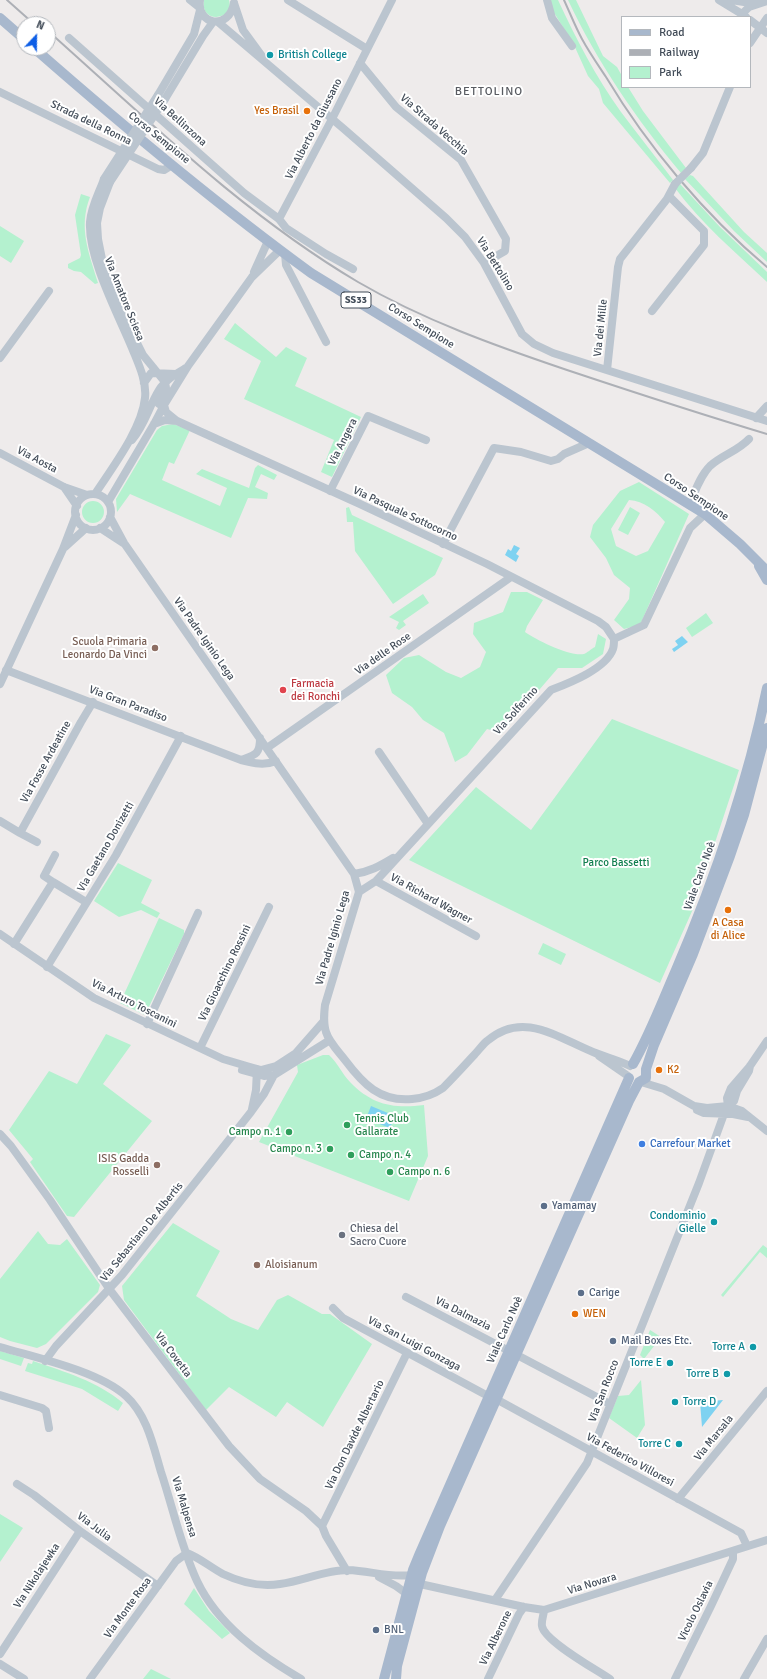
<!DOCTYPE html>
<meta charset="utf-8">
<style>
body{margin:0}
#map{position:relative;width:767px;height:1679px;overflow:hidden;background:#eeebeb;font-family:Signika,sans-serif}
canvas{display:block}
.legend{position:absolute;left:621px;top:16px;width:130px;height:72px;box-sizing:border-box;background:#fff;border:1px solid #b4b8bd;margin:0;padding:5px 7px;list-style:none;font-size:12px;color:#434d59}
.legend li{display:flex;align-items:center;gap:8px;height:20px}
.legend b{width:20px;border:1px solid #b4b8bd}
.north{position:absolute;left:16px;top:16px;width:40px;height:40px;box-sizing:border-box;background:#fff;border:1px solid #b4b8bd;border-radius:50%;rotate:22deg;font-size:11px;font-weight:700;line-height:16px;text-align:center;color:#434d59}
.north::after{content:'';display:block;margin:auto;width:14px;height:18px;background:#0d5ee6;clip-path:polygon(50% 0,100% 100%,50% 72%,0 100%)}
</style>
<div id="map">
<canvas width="767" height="1679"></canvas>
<ul class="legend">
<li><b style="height:5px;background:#a8b8cd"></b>Road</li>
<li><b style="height:5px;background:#adb0b6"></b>Railway</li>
<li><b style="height:11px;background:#b4f1cf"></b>Park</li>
</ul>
<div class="north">N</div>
</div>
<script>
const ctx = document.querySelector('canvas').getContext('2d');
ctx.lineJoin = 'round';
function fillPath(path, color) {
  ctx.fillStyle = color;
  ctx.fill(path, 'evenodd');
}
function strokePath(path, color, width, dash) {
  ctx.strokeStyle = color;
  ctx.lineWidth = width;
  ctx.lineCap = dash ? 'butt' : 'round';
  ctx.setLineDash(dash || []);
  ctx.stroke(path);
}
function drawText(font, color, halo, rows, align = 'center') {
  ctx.font = font + ' Signika,sans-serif';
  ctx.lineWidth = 4;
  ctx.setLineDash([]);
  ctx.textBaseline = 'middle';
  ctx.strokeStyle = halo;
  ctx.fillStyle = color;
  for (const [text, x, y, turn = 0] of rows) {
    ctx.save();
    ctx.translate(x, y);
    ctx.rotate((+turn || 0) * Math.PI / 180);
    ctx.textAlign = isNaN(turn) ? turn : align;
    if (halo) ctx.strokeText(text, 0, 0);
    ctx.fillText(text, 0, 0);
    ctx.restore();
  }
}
fillPath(new Path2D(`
 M204 0H229C235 21 199 24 204 0Z
 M550 0H558C576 39 596 77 621 112 638 135 656 157 673 180L670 183 603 103 599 89 588 76 574 45 553 11Z
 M568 0H576L603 56 617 67 622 76V87H628L643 111 686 168 681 173C637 120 597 62 568 0Z
 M690 175 693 176 744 232 767 253V262L734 231 685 179Z
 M680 184 720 227 767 272V282C735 252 701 223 675 188Z
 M81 194 90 197C78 228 89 253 98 283L95 284 81 272 74 271 68 268V264L80 258 81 255 75 215Z
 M0 226 24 241 11 263 0 256Z
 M235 323 276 357 286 347 307 358 295 386 361 417 332 477 321 472 334 440 244 399 261 361 224 339Z
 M173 424 190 430 174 464 169 462 162 480 220 506 227 488 196 474 202 469 249 488 255 468 258 465 277 475 274 480 261 474 255 487 268 493 267 499 248 498 231 538 130 494 117 512 116 499 157 430 162 426Z
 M639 482 689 514 640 625 624 629 614 620 629 599 630 588 614 575 606 558 590 537 593 525 620 491ZM629 500C644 501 656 511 665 522L648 551 636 556 616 546 611 529Z
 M82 512a11 11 0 1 1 22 0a11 11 0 1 1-22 0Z
 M349 507 352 515 443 558 435 575 393 604 355 551 353 522H347L346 508Z
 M630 507 640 513 628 535 618 530Z
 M511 592H527L543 600 527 626 525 632C536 640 571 657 584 654 587 653 591 649 595 647L598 634 606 639 603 654 582 668H558L502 733 487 729 467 755 455 762 444 733 423 720 412 707 392 693 386 675 404 658 419 655 446 672 461 678 480 667 486 652 473 634 474 623 503 612Z
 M423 594 429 603 403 621 406 625 399 630 396 628 399 622 389 617Z
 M706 613 713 623 692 637 686 628Z
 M612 719 739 770 693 909 660 983 409 860 476 787 531 830Z
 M118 863 152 880 141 903 160 913 157 918 141 910 119 917 94 901Z
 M159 918 184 930V934L145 1015 120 1003Z
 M543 943 566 954 561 965 538 954Z
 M106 1034 131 1045 103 1084 152 1121 74 1217 67 1216 30 1162 33 1159 9 1130 49 1071 77 1084Z
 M323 1055H329C338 1063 342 1074 350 1082 372 1105 394 1109 424 1105L428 1156 409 1201 259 1142 298 1072 297 1065Z
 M173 1223 220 1251 196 1296 231 1319 258 1330 277 1300 288 1295 322 1314H330L372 1344 323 1427 287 1402 276 1417 229 1387 206 1410 124 1300 122 1286Z
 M38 1231 48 1244 60 1245 67 1239 100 1285 98 1292 46 1344 37 1348 10 1341 0 1337V1279Z
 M763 1245 767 1248V1258L760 1252 723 1297 721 1295Z
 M650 1330 661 1337 644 1359 640 1355Z
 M0 1351 24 1358 21 1366 0 1359Z
 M33 1361C65 1372 97 1381 123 1403L118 1411 82 1389 25 1371 28 1363 32 1364Z
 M641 1380 645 1425 637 1438 609 1418 618 1396 629 1395Z
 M0 1514 23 1528 0 1562Z
 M194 1588 209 1611 230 1633 222 1639 184 1604Z
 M151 1669 171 1679H143Z`), '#b4f1cf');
fillPath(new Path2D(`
 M514 545 520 548 516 554 519 556 516 562 505 555 508 549 511 551Z
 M682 636 688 642 674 652 672 649 678 645 675 641Z
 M371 1106 395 1116 390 1128 366 1119Z
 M723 1400 702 1427 700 1402Z`), '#7ed2f1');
strokePath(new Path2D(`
 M190 0 200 8
 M200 0C196 25 229 31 234 3
 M288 0 367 49
 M547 0 552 18 572 46
 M719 0 742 14
 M731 0 757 4
 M234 3 243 30 262 56
 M746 17 742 14 749 7 767 1
 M750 20 767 33
 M218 22 344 129 446 218 465 237 484 263 522 334 534 344 553 353 767 421
 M69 38 244 193 279 219 286 228 326 254 353 269
 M750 43 767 18
 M360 63 396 107 461 160 506 239 505 251 484 263
 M0 92 158 169 164 170 172 165
 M158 95 194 34 200 10
 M165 99 203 36 213 22
 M691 168 703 153 730 87
 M110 182 100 208 97 223 98 239 102 259 131 331 143 355 165 382 166 388 159 404
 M279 219 332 119 392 0
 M285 254 286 265 326 342
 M254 272 268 241
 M652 311 704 245V231L669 196
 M0 358 49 291
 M607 370 618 267 620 259 667 199 675 184
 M144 383 151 373 176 374
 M164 405 166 412 177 421 360 504 487 564 598 621 606 627 614 639
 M756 418 767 406
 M154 424 165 420 177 421
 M132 440C145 425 149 406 159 390 165 380 176 374 186 368
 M0 453 64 487 87 495
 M64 487 77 506
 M330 491 368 416 426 440
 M95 494C112 468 142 429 145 398 147 381 138 363 132 348 118 314 88 258 90 222 91 207 99 193 104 179
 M75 512a18 18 0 1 1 36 0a18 18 0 1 1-36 0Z
 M108 502 154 424 164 405 188 366 252 277 280 250
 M689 505C695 492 700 476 710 466 722 455 738 451 749 439
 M110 517 124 543 354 874 359 892 325 1005C324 1014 323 1023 326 1032 329 1042 338 1051 345 1060 363 1084 380 1102 412 1099 424 1098 433 1095 443 1088 454 1077 464 1066 475 1054 479 1050 483 1044 487 1041 523 1010 558 1038 593 1052 605 1057 618 1060 630 1066
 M100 528 123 543
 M443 544 494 448 521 452 551 461 558 459 564 454 589 443
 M65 547 86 528
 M6 670 241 760C253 763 264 766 276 761
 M0 684 63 549 76 515
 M267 748 511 577
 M379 752 428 824
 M241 760C255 755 260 755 260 738
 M0 821 20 833 81 722 93 702
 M20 833 37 842
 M354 874C369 872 380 866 393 858
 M376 881 476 936
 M53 882 44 876 55 855
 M359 892 376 881 551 690C569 683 606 669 613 649 614 646 614 642 614 639L644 625 690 528 705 514
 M0 934 94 998 223 1059 250 1067 261 1070 276 1066 296 1053 324 1021
 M14 944 53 882 86 902
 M47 967 116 855 181 736
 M147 1024 198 913
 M200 1048 269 907
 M599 1056 628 1076
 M242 1070 264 1076 274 1075 330 1040
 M641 1082 664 1089 694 1106 707 1108 728 1106 742 1111 767 1131
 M728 1106 727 1098 731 1088 750 1066 767 1041
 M252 1109 256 1090 257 1069
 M697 1110 704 1113 733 1114 748 1117
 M0 1134 11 1146 50 1200 110 1290 229 1446 260 1479 306 1511 322 1526 326 1536 347 1571
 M406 1297 509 1351
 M333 1308 343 1318 488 1396
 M0 1347C37 1358 98 1371 126 1396 147 1415 153 1445 161 1472 173 1508 181 1547 197 1581 218 1625 260 1655 301 1679
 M517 1355 610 1404
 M45 1361 56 1346 122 1275 251 1112 264 1094 274 1075
 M0 1395 42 1408 46 1411 49 1428
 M496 1399 741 1533 747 1546
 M17 1484 34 1495 80 1531 158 1586
 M678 1499 767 1391
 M322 1526 407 1353
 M187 1553C200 1558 210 1567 223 1574 240 1582 261 1587 280 1584 303 1581 325 1570 348 1570 371 1571 389 1578 412 1575
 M379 1577 396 1586 407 1594
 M420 1584 524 1607 544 1610 767 1540
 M495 1600 587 1463 699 1183 724 1114 728 1106 734 1101 737 1091 749 1071 750 1066
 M544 1610C544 1614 541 1621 542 1626 544 1641 597 1670 610 1679
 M0 1654 80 1531
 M0 1664 24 1679
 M90 1679 176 1561 187 1553
 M488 1679 519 1614 524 1607
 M675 1679 711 1606 733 1559V1551
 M744 1679 767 1639`), '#bbc5cf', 8);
strokePath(new Path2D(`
 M0 18 24 39
 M34 48C123 126 215 203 311 273L705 514 740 544 767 571
 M759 566 767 580
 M633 1064C650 1034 662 1002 676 970 715 879 747 785 767 688
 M384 1679 413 1570 420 1553 629 1078
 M396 1679 397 1666 422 1573 440 1526 629 1101 639 1082 646 1078V1069L654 1045 693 954 730 856 744 815 767 728`), '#a8b8cd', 10);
strokePath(new Path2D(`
 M7 0 34 24
 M564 0C570 13 575 26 582 39 589 52 598 65 606 77 648 147 705 215 767 267
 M48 31C147 119 243 214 358 282 423 320 496 346 567 370 633 392 700 414 767 434`), '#adb0b6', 2);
strokePath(new Path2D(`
 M104 179 158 95
 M110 182 165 99
 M675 184 691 168`), '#bbc5cf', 8);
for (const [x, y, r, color] of [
 [270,55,4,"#0f9aa8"],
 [307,111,4,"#e8710a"],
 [155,648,4,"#8d6e63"],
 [283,690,4,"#e0444e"],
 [728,910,4,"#e8710a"],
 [659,1070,4,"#e8710a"],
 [347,1125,4,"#2e9e5b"],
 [289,1132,4,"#2e9e5b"],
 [642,1144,4,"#3f7fe0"],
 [330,1149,4,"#2e9e5b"],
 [351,1155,4,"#2e9e5b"],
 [157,1165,4,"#8d6e63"],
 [390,1172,4,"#2e9e5b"],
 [544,1206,4,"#5c6f8a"],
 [714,1222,4,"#0f9aa8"],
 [342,1235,4,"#6b7280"],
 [257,1265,4,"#8d6e63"],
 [581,1293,4,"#5c6f8a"],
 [575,1314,4,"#e8710a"],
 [613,1341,4,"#5c6f8a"],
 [753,1347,4,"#0f9aa8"],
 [670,1363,4,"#0f9aa8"],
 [727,1374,4,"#0f9aa8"],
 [675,1402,4,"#0f9aa8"],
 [679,1444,4,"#0f9aa8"],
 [376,1630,4,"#5c6f8a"]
]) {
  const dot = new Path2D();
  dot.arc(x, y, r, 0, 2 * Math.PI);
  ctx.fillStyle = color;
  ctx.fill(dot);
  strokePath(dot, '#fff', 1.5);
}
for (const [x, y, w] of [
 [356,300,30]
]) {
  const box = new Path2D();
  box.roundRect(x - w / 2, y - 8, w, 16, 3);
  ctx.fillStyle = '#fff';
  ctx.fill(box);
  strokePath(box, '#434d59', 1);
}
drawText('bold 10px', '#434d59', null, [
 ["SS33",356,300]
]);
drawText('11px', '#0d838f', '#fff', [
 ["British College",278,55,"left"],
 ["Condominio",706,1216],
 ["Gielle",706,1229],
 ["Torre A",745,1347],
 ["Torre E",662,1363],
 ["Torre B",719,1374],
 ["Torre D",683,1402,"left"],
 ["Torre C",671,1444]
], 'right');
drawText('11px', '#c56008', '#fff', [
 ["Yes Brasil",299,111,"right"],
 ["A Casa",728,923,"center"],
 ["di Alice",728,936,"center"],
 ["K2",667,1070],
 ["WEN",583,1314]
], 'left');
drawText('11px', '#434d59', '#fff', [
 ["Via Bellinzona",180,122,42],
 ["Strada della Ronna",91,123,26],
 ["Via Strada Vecchia",434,125,41],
 ["Via Alberto da Giussano",314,129,-63],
 ["Corso Sempione",159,138,39],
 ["Via Bettolino",495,264,58],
 ["Via Amatore Sciesa",124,299,68],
 ["Corso Sempione",421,326,32],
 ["Via dei Mille",601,328,-84],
 ["Via Angera",343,442,-63],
 ["Via Aosta",37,460,28],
 ["Corso Sempione",696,497,34],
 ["Via Pasquale Sottocorno",405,514,25],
 ["Via Padre Iginio Lega",204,639,55],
 ["Via delle Rose",383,654,-35],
 ["Via Gran Paradiso",128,704,21],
 ["Via Solferino",516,711,-48],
 ["Via Fosse Ardeatine",46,762,-61],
 ["Via Gaetano Donizetti",106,847,-60],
 ["Viale Carlo Noè",700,876,-70],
 ["Via Richard Wagner",431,899,29],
 ["Via Padre Iginio Lega",333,938,-74],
 ["Via Gioacchino Rossini",225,973,-64],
 ["Via Arturo Toscanini",134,1004,27],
 ["Via Sebastiano De Albertis",142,1232,-51],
 ["Via Dalmazia",463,1314,27],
 ["Viale Carlo Noè",505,1330,-66],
 ["Via San Luigi Gonzaga",414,1344,28],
 ["Via Covetta",173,1355,53],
 ["Via San Rocco",604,1391,-69],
 ["Via Don Davide Albertario",355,1435,-64],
 ["Via Marsala",714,1438,-51],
 ["Via Federico Villoresi",630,1460,29],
 ["Via Malpensa",184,1507,73],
 ["Via Julia",94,1527,37],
 ["Via Nikolajewka",37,1576,-57],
 ["Via Novara",592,1584,-17],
 ["Via Monte Rosa",128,1608,-54],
 ["Vicolo Oslavia",696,1611,-64],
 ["Via Alberone",496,1638,-64]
]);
drawText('11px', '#785e54', '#fff', [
 ["Scuola Primaria",147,642],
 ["Leonardo Da Vinci",147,655],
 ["ISIS Gadda",149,1159],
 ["Rosselli",149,1172],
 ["Aloisianum",265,1265,"left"]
], 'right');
drawText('11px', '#be3a42', '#fff', [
 ["Farmacia",291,684],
 ["dei Ronchi",291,697]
], 'left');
drawText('11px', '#107e4e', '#fff', [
 ["Parco Bassetti",616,863]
]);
drawText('11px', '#27864d', '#fff', [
 ["Tennis Club",355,1119],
 ["Gallarate",355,1132],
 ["Campo n. 1",281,1132,"right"],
 ["Campo n. 3",322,1149,"right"],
 ["Campo n. 4",359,1155],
 ["Campo n. 6",398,1172]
], 'left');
drawText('11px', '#366cbe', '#fff', [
 ["Carrefour Market",650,1144]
], 'left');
drawText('11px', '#4e5e75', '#fff', [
 ["Yamamay",552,1206],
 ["Carige",589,1293],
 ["Mail Boxes Etc.",621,1341],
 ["BNL",384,1630]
], 'left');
drawText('11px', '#5b616d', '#fff', [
 ["Chiesa del",350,1229],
 ["Sacro Cuore",350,1242]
], 'left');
ctx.letterSpacing = '1px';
drawText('12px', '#585b61', '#fff', [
 ["BETTOLINO",489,92]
]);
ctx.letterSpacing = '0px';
</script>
